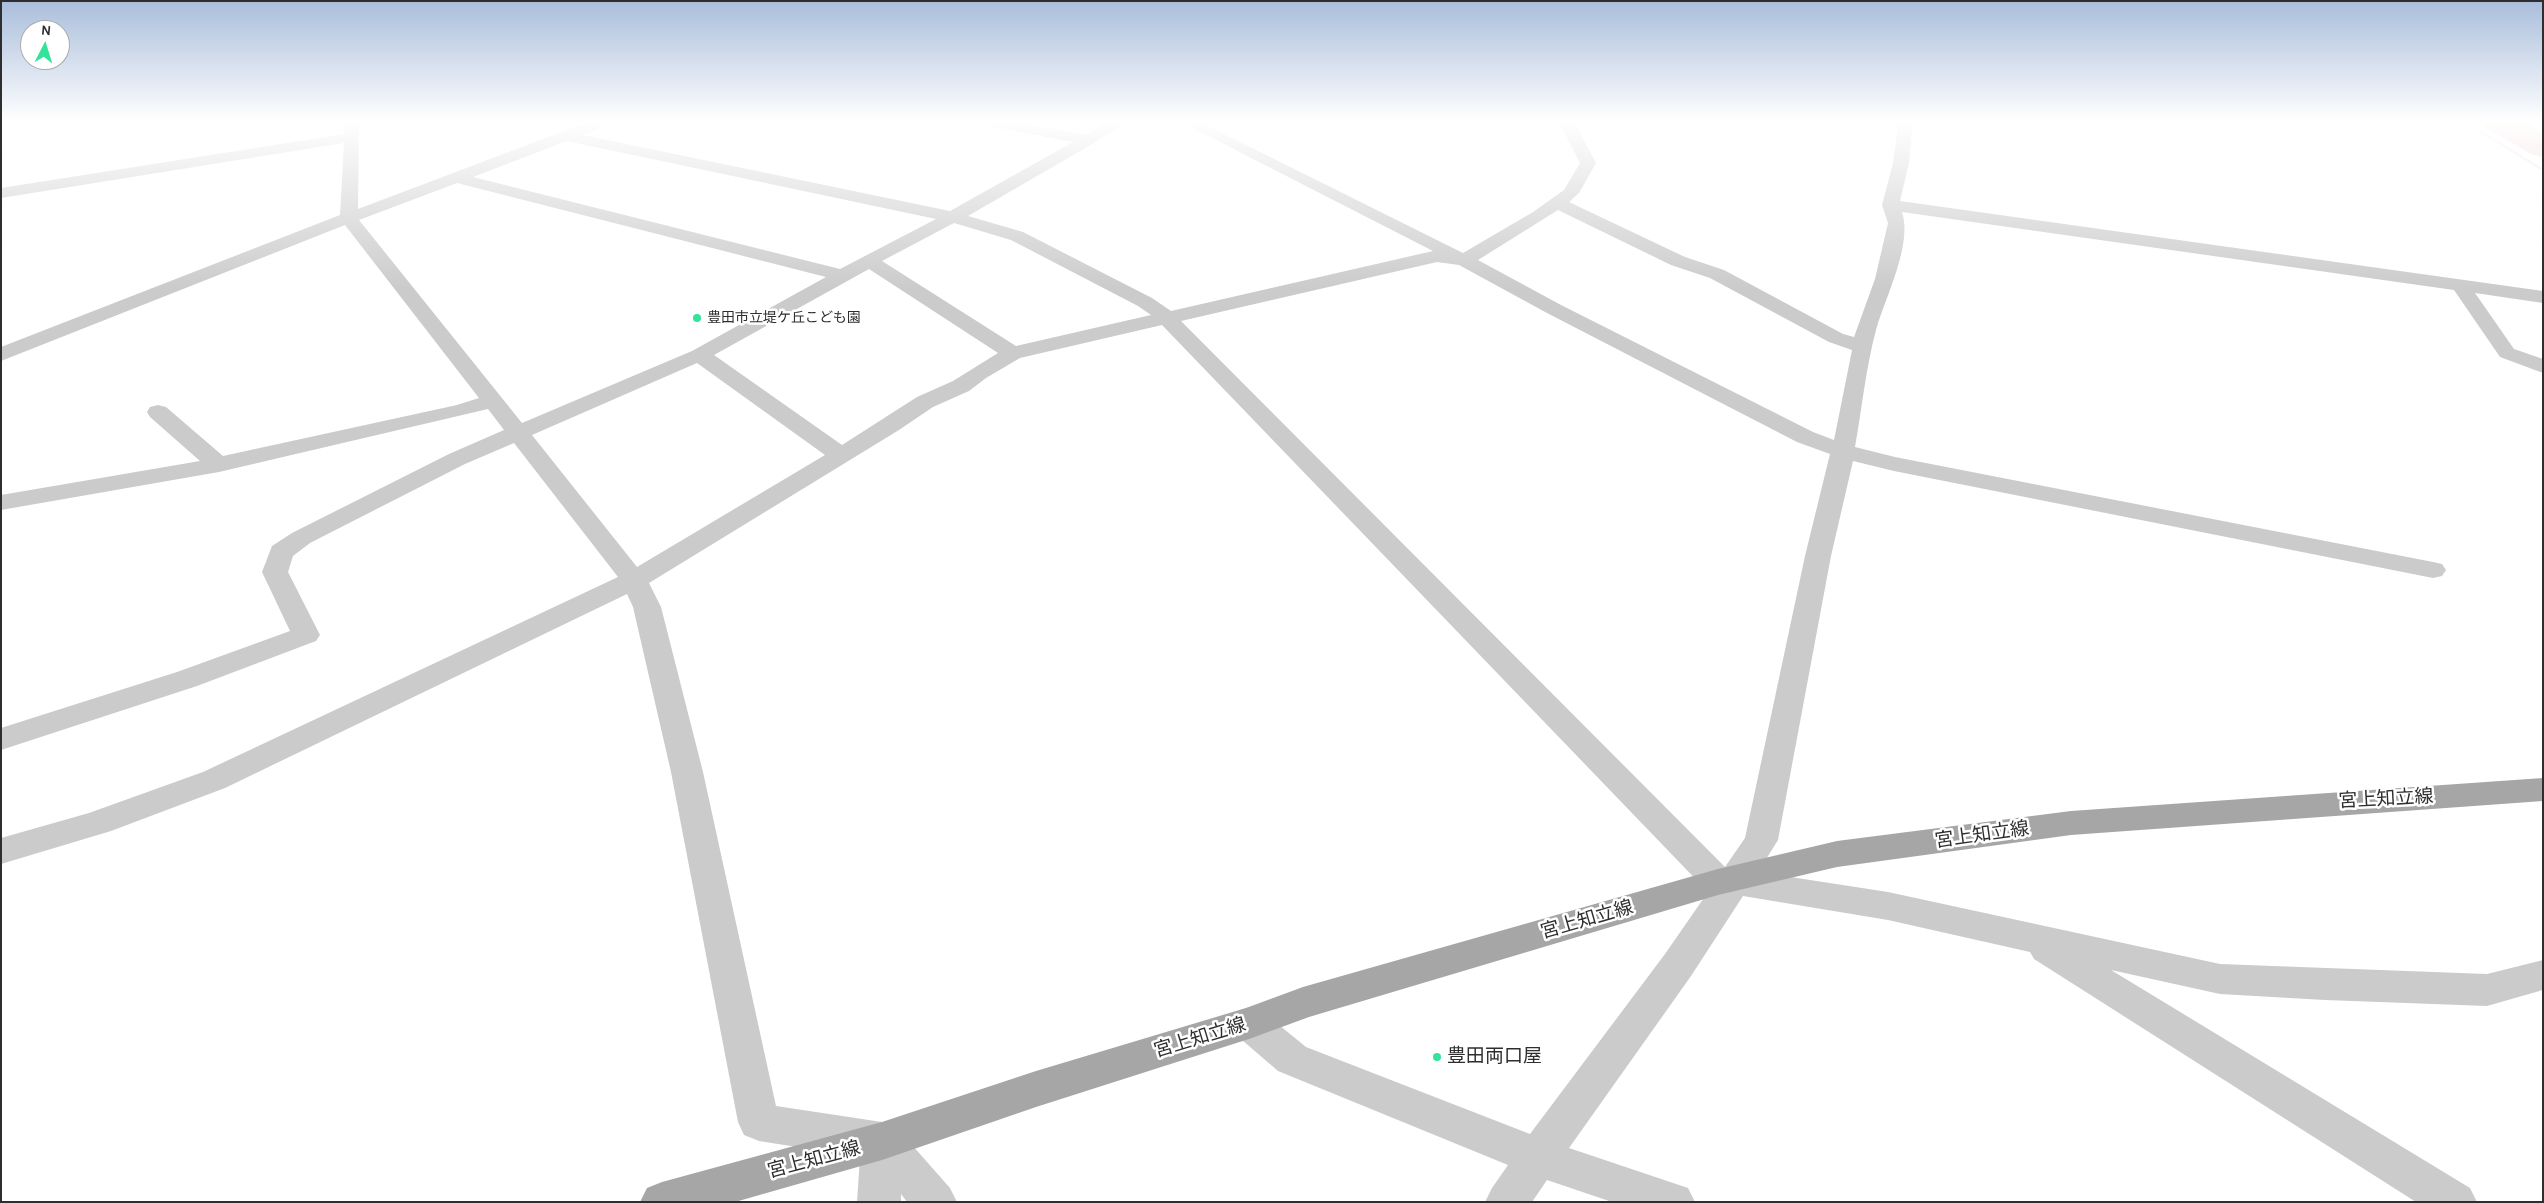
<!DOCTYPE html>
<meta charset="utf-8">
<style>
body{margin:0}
#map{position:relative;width:2544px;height:1203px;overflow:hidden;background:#fff;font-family:Karla,sans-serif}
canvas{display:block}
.frame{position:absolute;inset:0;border:2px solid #2e2e2e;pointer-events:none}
.north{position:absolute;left:20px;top:20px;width:50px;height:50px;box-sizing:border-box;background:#fff;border:1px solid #ababab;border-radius:50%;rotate:5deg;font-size:14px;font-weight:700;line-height:20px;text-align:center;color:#2e2e2e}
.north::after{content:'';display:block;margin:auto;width:18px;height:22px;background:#32e399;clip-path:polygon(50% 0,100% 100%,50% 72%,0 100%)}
</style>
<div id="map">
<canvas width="2544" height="1203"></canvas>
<div class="frame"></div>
<div class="north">N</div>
</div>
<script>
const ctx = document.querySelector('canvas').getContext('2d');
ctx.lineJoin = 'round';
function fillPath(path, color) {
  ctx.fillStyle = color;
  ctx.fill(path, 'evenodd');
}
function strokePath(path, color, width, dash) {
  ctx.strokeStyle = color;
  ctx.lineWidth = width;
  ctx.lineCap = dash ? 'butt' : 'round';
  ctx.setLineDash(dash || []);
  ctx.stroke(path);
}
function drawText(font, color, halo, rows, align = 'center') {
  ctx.font = font + ' Karla,"Noto Sans JP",sans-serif';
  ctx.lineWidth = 5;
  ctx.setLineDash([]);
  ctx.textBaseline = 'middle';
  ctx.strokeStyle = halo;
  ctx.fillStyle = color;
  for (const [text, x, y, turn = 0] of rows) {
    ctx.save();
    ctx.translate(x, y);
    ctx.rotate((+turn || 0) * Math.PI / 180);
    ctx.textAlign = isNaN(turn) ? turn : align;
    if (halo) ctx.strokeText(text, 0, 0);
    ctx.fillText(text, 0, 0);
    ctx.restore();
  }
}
fillPath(new Path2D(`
 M2480 120H2520L2543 133V157L2531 154 2485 127Z`), '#ebcac8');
strokePath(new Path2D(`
 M2462 120 2543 170`), '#c2c2c2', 2, [1, 1]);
fillPath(new Path2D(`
 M345 120H359L358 209 593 120H615L613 123 583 135 950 211 1073 142 978 124 971 120H1005L1085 135 1111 120H1129L1094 143 968 216 1023 232 1152 298 1171 311 1433 251 1177 120H1196L1463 253 1533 212 1564 190 1580 163 1558 120H1573L1596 163 1579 193 1569 202 1685 257 1724 270 1843 334 1854 337 1875 279 1888 223 1882 205 1893 163 1898 127 1871 123 1869 120H1913L1909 163 1900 201 2543 291V303L2475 293 2514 349 2543 359V373L2500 357 2454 290 1902 212C1913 244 1885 298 1876 330 1866 367 1862 408 1855 447L1895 457 2433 562 2442 564 2446 570 2442 576 2433 578 1894 471 1853 461 1831 556 1778 840 1758 872 1888 892 2220 964 2487 974 2543 960V990L2487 1006 2325 1000 2220 994 2111 970 2470 1188 2477 1202H2416L2034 959 2030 952 1888 920 1743 896 1691 976 1569 1148 1688 1188 1695 1202H1612L1547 1180 1532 1202H1485L1492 1188 1508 1165 1278 1071 1235 1034 1230 1023 1235 1012 1249 1007 1263 1012 1306 1047 1530 1134 1665 954 1708 892 1162 325 1020 358 986 378 969 391 933 407 899 430 649 583 661 607 703 772 776 1106 882 1122 897 1128 950 1188 957 1202H907L901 1194V1202H857L860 1157 759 1141 744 1135 738 1122 671 772 633 607 627 594 225 788 111 831 1 864V838L89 813 203 772 618 577 514 443 465 464 310 543 293 556 288 572 320 635 316 641 197 686 1 750V728L177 672 290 631 262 572 272 546 292 533 449 454 504 430 488 409 219 472 1 510V495L200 461 150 417 147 412 150 407 158 405 166 407 223 456 457 405 479 398 345 225 1 361V347L340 215 344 143 1 198V188L344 134ZM567 141 936 219 840 269 473 177ZM457 183 826 277 692 351 522 423 359 220ZM1558 210 1671 265 1710 278 1829 342 1852 350 1834 440 1813 432 1561 305 1478 260ZM954 223 1011 240 1138 306 1151 315 1016 346 882 261ZM1437 262 1459 265 1547 313 1797 442 1830 454 1805 556 1745 838 1725 867 1181 321ZM869 269 998 353 953 381 917 397 842 445 714 355ZM697 363 825 455 637 567 532 435Z`), '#cbcbcb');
fillPath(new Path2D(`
 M2543 778V801L2071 835 1837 867 1718 895 1309 1017 1249 1039 1036 1107 882 1160 735 1202H640L647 1188 662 1182 882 1122 1036 1071 1246 1008 1303 987 1718 869 1837 841 2071 811Z`), '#a6a6a6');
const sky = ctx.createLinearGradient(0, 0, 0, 289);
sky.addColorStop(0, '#a9bddb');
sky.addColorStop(0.42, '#fff');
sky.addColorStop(1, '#ffffff00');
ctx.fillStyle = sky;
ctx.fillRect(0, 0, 2544, 289);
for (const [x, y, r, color] of [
 [697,318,5,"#32e399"],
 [1437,1057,5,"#32e399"]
]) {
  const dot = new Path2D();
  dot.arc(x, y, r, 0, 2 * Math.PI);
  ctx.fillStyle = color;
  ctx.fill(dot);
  strokePath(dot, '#fff', 2);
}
drawText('14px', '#2e2e2e', '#fff', [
 ["豊田市立堤ケ丘こども園",707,318]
], 'left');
drawText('19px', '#2e2e2e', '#fff', [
 ["宮上知立線",2386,799,-3],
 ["宮上知立線",1982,835,-8],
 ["宮上知立線",1587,920,-16],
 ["宮上知立線",1200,1038,-17],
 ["宮上知立線",814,1160,-15]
]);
drawText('19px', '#2e2e2e', '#fff', [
 ["豊田両口屋",1447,1057]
], 'left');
</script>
